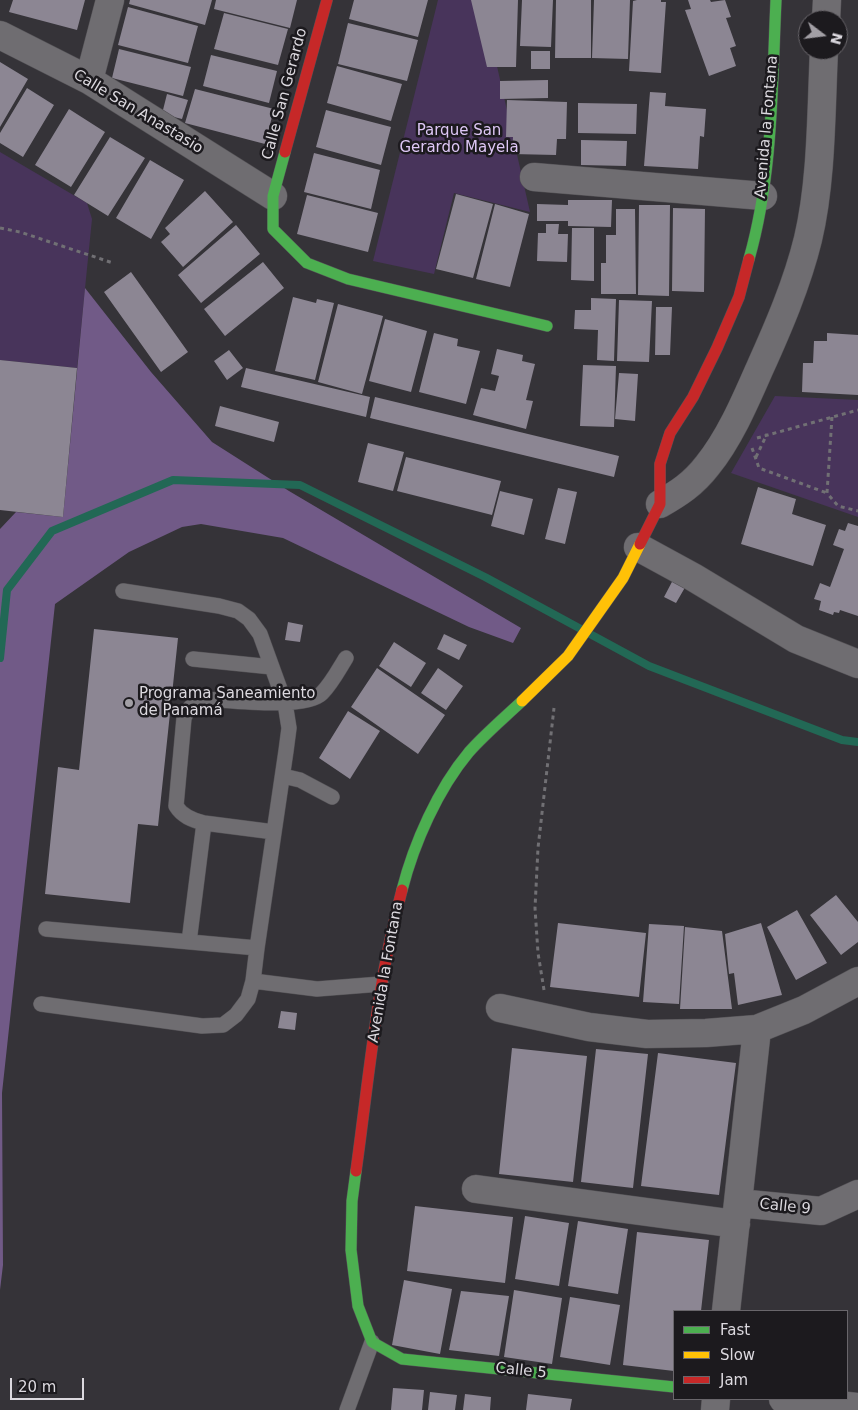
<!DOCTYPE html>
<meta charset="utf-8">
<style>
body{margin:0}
#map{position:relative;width:858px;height:1410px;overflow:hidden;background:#353338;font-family:"DejaVu Sans",sans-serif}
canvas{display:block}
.legend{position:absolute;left:673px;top:1310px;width:175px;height:90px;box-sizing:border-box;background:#1c1a1e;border:1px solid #69666b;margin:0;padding:6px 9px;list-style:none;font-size:15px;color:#dcd9df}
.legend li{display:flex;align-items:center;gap:10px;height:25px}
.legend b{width:25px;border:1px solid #69666b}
.north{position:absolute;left:798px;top:10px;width:50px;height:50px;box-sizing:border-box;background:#1c1a1e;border:1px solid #69666b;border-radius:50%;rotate:105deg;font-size:14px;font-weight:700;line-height:20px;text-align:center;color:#dcd9df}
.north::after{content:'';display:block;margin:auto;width:18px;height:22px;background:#a29fa5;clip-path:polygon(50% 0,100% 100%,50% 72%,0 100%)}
.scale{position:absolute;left:10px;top:1378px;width:74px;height:22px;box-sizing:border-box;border:2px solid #dcd9df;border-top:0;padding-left:6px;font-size:15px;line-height:18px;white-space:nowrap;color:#dcd9df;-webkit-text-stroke:4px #1c1a1e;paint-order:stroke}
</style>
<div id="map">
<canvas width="858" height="1410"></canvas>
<ul class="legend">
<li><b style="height:6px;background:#4caf50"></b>Fast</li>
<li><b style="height:6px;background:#ffc107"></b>Slow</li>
<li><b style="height:6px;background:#c62828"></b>Jam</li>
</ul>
<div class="north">N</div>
<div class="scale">20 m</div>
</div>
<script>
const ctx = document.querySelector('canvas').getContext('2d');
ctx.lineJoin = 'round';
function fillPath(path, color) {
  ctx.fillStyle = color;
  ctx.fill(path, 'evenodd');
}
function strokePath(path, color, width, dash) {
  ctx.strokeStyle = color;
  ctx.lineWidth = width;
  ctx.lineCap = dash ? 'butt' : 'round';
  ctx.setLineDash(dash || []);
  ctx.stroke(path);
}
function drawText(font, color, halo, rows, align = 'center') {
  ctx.font = font + ' "DejaVu Sans",sans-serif';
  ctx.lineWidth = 5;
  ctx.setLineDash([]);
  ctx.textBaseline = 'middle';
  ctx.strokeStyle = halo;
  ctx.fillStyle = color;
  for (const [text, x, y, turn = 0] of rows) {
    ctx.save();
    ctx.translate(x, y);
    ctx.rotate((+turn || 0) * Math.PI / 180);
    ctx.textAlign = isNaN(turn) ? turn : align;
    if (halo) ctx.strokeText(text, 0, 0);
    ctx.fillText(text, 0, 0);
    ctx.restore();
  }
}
fillPath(new Path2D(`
 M438 0H482L530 212 454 193 434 274 373 261Z
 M0 152 87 203 92 219 77 368 0 360Z
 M775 396 858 400V517L731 473Z`), '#48345b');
fillPath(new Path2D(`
 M85 288 151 372 212 442 289 491 521 628 513 643 469 627 283 538 201 524 182 527 129 552 55 604 2 1093 3 1265 0 1290V529L16 512 63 517Z`), '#715a87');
strokePath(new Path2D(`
 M0 658 7 590 52 531 173 480 300 485 485 577 649 666 842 740 858 742`), '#226855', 8);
fillPath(new Path2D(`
 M13 0H85L77 30 9 12Z
 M130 0H212L205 25 129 4Z
 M216 0H297L290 28 214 9Z
 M354 0H428L418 37 349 19Z
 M471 0H518L516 67H487Z
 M522 0H553L551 47 520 46Z
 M556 0H591V58H555Z
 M594 0H630L628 59 592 58Z
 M637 0H661V2H666L661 73 629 71 633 1Z
 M688 0H710L711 2 725 0 731 17 726 18 736 46 730 48 736 66 709 76 685 10 691 9Z
 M128 7 198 26 188 63 118 45Z
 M224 13 288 29 278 65 214 49Z
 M348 23 418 40 407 81 338 64Z
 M119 49 191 67 183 96 112 78Z
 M531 51H550V69H531Z
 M211 55 277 71 269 103 203 86Z
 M0 62 28 79 0 127Z
 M337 66 402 84 391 121 327 103Z
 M548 80V98L500 99V81Z
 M27 88 54 105 23 157 0 143V133Z
 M195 89 274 109 265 144 185 123Z
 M650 92 666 93 665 106 706 109 704 137 700 136 698 169 644 166Z
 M167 94 188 100 182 119 162 114Z
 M507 100 567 102 566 139H557L556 155 512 154 513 137H506Z
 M578 103 637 104 636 134 578 133Z
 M69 109 105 132 71 187 35 165Z
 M326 110 391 127 381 165 316 147Z
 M110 137 145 158 108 216 74 195Z
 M581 140 627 141 626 166 581 165Z
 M314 153 380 170 371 209 304 192Z
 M150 160 184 180 151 239 116 218Z
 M205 191 233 222 183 267 161 242 170 234 165 228Z
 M456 194 493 204 473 278 436 269Z
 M307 195 378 213 368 252 297 234Z
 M568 200H612L611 227 568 226V221H537V204L568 205Z
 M495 204 529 214 510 287 476 279Z
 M639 205H670L669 296 638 295Z
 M673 208 705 209 704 292 672 291Z
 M616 209H635L636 294H601V263H606V235H616Z
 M546 224H559L558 234H568L567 262 537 261 538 233H546Z
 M236 225 260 254 201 303 178 275Z
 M572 228H594V281L571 280Z
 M263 262 284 288 225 336 204 309Z
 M131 272 188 352 161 372 104 292Z
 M293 297 316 303 317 299 334 303 315 380 275 371Z
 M591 298 616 299 614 361 597 360 598 330 574 329 575 310H591Z
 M619 300 652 301 649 362 617 361Z
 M338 304 383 316 362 394 318 382Z
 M656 307H672L670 355H655Z
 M385 319 427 331 411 392 369 381Z
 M434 333 458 339 457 346 480 351 466 404 419 392Z
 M827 333 858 335V395L802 392 803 363H813L814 341H827Z
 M497 349 523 355 522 361 535 364 526 400 533 401 526 429 473 415 481 388 495 391 499 376 491 374Z
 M229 350 243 368 227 380 214 361Z
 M0 360 77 368 63 517 0 510Z
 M583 365 616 366 614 427 580 426Z
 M246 368 370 397 366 417 241 387Z
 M619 373 638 374 635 421 615 419Z
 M375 397 619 456 614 477 370 418Z
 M220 406 279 422 274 442 215 426Z
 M368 443 404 452 393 491 358 482Z
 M406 457 501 481 492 515 397 491Z
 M758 487 796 499 792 514 826 525 813 566 741 544Z
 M558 488 577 492 565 544 545 539Z
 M500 491 533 499 524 535 491 526Z
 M848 523 858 526V616L840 610 839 613 834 612 833 615 819 610 821 601 814 599 820 583 830 587 844 549 833 545 839 529 845 531Z
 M674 578 687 584 676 603 664 597Z
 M288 622 303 625 300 642 285 640Z
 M94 629 178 638 158 826 138 824 130 903 45 894 58 767 79 770Z
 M444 634 467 645 459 660 437 649Z
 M394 642 426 663 411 687 379 666Z
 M377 668 445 715 418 754 351 707Z
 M438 668 463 686 446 710 421 693Z
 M348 711 380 731 350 779 319 758Z
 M836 895 858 922V942L841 955 810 915Z
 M797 910 827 963 796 980 767 927Z
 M558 923 646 933 639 997 550 987Z
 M761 923 782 995 738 1005 734 973 729 974 725 934Z
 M649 924 684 926 679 1004 643 1002Z
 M685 927 722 931 732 1009H680Z
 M281 1011 297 1013 295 1030 278 1028Z
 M512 1048 587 1056 573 1182 499 1174Z
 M596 1049 648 1054 633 1188 581 1182Z
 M658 1053 736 1063 719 1195 641 1186Z
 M415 1206 513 1217 505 1283 407 1271Z
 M525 1216 569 1223 559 1286 515 1279Z
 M578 1221 628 1229 618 1294 568 1286Z
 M637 1232 709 1240 701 1311H674V1371L623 1365Z
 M404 1280 452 1289 440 1354 392 1345Z
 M514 1290 562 1298 552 1364 504 1357Z
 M461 1291 509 1296 499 1356 449 1350Z
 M570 1297 620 1305 610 1365 560 1357Z
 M393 1388 424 1390 422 1410H391Z
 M430 1392 457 1395 455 1410H428Z
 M465 1394 491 1397 490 1410H463Z
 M528 1394 572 1399 570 1410H526Z`), '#8c8693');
const lane = new Path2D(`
 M193 659 272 667
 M283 776 300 780 332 797
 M274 832 204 823C192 820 182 816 176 806L184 718C189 707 193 703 204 699 229 700 306 710 322 693 332 683 339 669 346 658
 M46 929 257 948
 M189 942 204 823
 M253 981 317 989 381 984
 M41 1004 202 1026 223 1025 236 1015 248 999 253 981 257 948 286 751 289 728 285 703 260 634 249 619 238 611 219 606 123 591
 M347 1410 372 1342`);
const street = new Path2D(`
 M826 20 827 0
 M0 35 89 80 273 196
 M89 80 110 0
 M534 177 763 196
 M660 504C679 493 693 484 707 466 729 439 745 402 759 370 778 328 797 284 808 239 822 180 821 110 824 50
 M638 547 693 577 796 639 858 664
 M500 1008 589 1027 647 1034 706 1033 757 1029 804 1010 858 981
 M476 1189 736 1224
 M738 1203 821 1211 858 1194
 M726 1311 757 1029
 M783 1399 858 1407
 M715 1410 716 1399`);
const fast = new Path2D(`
 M285 152 273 196V229L307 263 348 279 547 326
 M749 259C773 175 772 87 776 0
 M402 890C414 843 438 789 469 752 485 734 504 718 522 701
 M356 1171 352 1201 351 1250 358 1306 372 1342 402 1359 674 1387`);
const slow = new Path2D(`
 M522 701 568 656 623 578 640 544`);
const jam = new Path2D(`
 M285 152 327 0
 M640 544 660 504V464L670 433 693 397 717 348 739 297 749 259
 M356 1171C369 1077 377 982 402 890`);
strokePath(lane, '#535155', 16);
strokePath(street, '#535155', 29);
strokePath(fast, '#535155', 12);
strokePath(slow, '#535155', 12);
strokePath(jam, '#535155', 12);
strokePath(new Path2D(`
 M0 228 20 232 113 263
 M832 417 827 493 838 506 858 511
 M757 438 858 410
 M752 448 759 468 827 493
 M756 457 767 434
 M544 990 538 953 535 908 538 848 554 708`), '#717074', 3, [4, 4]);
strokePath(lane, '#6f6d71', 15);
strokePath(street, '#6f6d71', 28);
strokePath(fast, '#4caf50', 11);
strokePath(slow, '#ffc107', 11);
strokePath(jam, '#c62828', 11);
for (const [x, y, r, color] of [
 [129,703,5,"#a29fa5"]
]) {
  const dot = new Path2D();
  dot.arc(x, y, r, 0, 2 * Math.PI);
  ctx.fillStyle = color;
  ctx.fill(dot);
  strokePath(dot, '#1c1a1e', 2);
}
drawText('15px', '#dcd9df', '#1c1a1e', [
 ["Calle San Gerardo",285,94,-75],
 ["Calle San Anastasio",138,112,31],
 ["Avenida la Fontana",767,127,-85],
 ["Avenida la Fontana",386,972,-80],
 ["Calle 9",785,1207,6],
 ["Calle 5",521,1371,6]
]);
drawText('15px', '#dec7f6', '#1c1a1e', [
 ["Parque San",459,131],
 ["Gerardo Mayela",459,148]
]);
drawText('15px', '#dcd9df', '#1c1a1e', [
 ["Programa Saneamiento",139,694],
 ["de Panamá",139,711]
], 'left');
</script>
